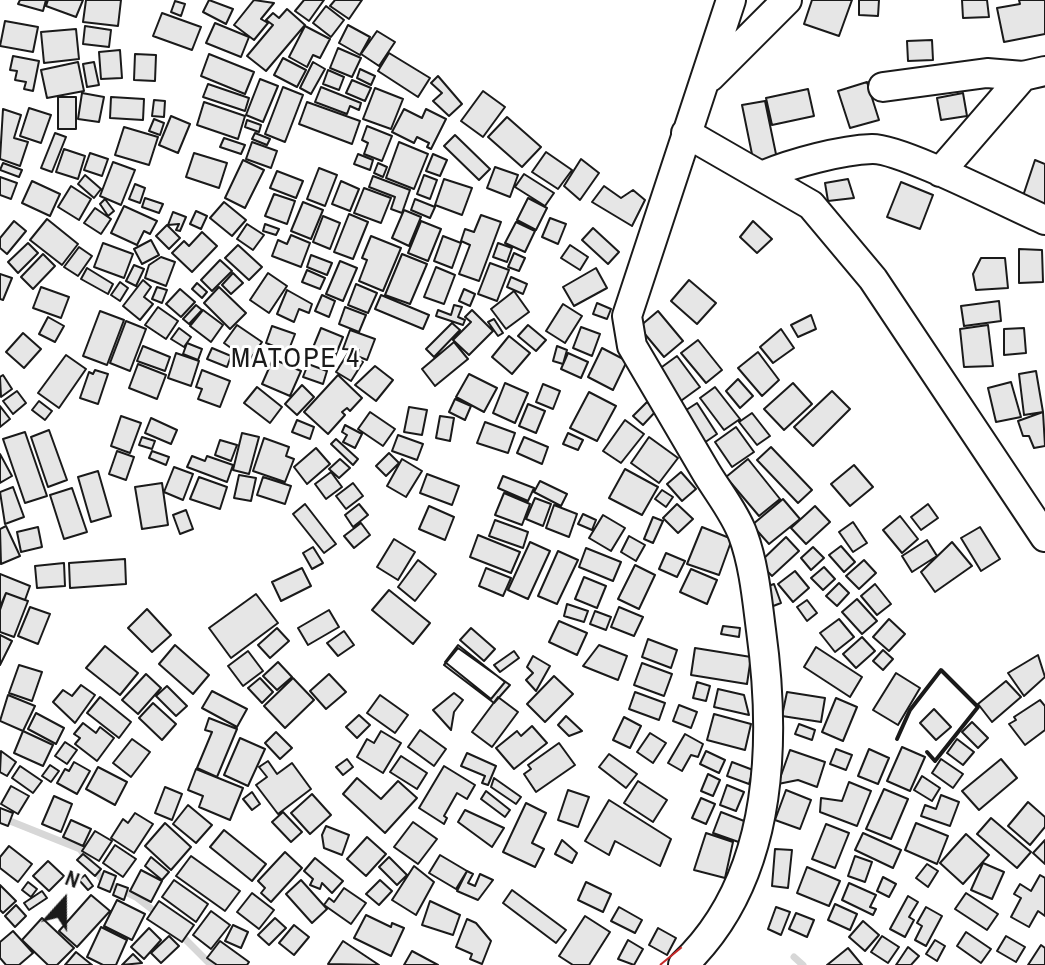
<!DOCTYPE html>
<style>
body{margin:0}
#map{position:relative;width:1045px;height:965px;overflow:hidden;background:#fff;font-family:"Archivo Narrow",sans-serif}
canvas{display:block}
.north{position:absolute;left:24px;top:861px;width:80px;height:80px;-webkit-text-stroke:6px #fff;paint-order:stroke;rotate:21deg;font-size:22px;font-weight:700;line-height:32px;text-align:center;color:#1a1a1a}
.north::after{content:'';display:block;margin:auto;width:28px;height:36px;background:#1a1a1a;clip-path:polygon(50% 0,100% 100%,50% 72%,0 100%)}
</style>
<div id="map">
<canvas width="1045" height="965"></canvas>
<div class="north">N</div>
</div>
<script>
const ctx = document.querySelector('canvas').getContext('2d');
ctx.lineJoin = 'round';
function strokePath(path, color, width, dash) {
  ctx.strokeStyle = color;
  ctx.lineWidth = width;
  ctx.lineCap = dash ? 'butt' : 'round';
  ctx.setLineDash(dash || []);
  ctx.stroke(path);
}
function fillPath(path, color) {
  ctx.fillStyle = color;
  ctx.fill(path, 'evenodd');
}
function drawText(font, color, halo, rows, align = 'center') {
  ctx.font = font + ' "Archivo Narrow",sans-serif';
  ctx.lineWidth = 6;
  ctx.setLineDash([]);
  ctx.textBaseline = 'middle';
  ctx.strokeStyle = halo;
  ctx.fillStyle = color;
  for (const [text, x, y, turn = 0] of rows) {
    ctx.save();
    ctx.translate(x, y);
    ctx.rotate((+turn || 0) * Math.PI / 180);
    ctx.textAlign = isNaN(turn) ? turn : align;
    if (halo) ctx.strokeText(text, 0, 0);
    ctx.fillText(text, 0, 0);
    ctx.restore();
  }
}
strokePath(new Path2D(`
 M0 817 80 849 103 881 136 897 158 914
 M179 933 211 965
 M794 957 803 965`), '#d7d7d7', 7);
const building = new Path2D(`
 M20 0H46L43 11 18 4Z
 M48 0H83L76 17 46 6Z
 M86 0H121L118 26 83 22Z
 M209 0 233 9 226 24 203 12Z
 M254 0 274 3 261 19 268 23 254 40 234 25Z
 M304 0H324L309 21 295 11Z
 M335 0H362L349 19 330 6Z
 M812 0H852L839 36 804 24Z
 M859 0H879L878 16 859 15Z
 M962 0H987L989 17 963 18Z
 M1019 0H1045V34L1004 42 997 8 1020 4Z
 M175 1 185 4 181 16 171 12Z
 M326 6 344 20 331 37 313 23Z
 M287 9 305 25 266 71 247 56 273 25 266 20 273 13 279 18Z
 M162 13 201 27 192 50 153 36Z
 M5 21 38 27 33 52 0 46Z
 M215 23 249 37 241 57 206 43Z
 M348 25 370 37 360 55 339 43Z
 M85 26 111 30 109 47 83 44Z
 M305 26 330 39 320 58 313 55 307 67 289 57Z
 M76 29 79 59 44 63 41 32Z
 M377 31 395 42 379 66 361 54Z
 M932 40 933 60 908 61 907 41Z
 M338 48 361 58 352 77 330 68Z
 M120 50 122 78 101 79 99 52Z
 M389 53 430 78 418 97 378 71Z
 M135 54 156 55 155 81 134 80Z
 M209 54 254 72 245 94 201 76Z
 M13 56 39 61 33 91 24 89 26 82 15 80 17 71 10 70Z
 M283 58 306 70 297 87 274 75Z
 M78 62 84 91 47 98 41 70Z
 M94 62 99 85 87 87 83 64Z
 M313 62 325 69 311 94 300 88Z
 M360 69 375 76 371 85 357 78Z
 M328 70 344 77 339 90 323 84Z
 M438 76 462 104 449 116 433 101 442 93 431 83Z
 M260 79 278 86 263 122 246 115Z
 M352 80 371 88 365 101 346 93Z
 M867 82 879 120 850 128 838 91Z
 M208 84 249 98 245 111 203 97Z
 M283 87 303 95 285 142 265 134Z
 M321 87 361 103 359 110 350 106 347 114 315 102Z
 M375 88 403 99 391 129 363 119Z
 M808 89 814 116 772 125 766 98Z
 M483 91 505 107 483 137 461 121Z
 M82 93 104 97 99 122 78 119Z
 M963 93 967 116 941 120 937 98Z
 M58 97H76V129H58Z
 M111 97 144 99 143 120 110 118Z
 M154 100 165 101 164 117 152 116Z
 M765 101 777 159 754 164 742 105Z
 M204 102 245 116 238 139 197 125Z
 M307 102 360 121 352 144 299 124Z
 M29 108 51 115 41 143 20 136Z
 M3 109 21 115 14 138 28 142 20 166 0 159Z
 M404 109 422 118 426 109 446 119 431 149 427 147 429 143 417 137 414 143 392 132Z
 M171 116 190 124 178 153 159 145Z
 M507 117 541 147 522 167 488 137Z
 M154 119 164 123 160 135 149 131Z
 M247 120 261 125 259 132 245 127Z
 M367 126 392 136 382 161 364 154 368 143 362 140Z
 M124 127 158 137 149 165 115 155Z
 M55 133 66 137 52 172 41 168Z
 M255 133 270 139 267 145 252 139Z
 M455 135 490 169 479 180 444 146Z
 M224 138 245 145 241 154 220 147Z
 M252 142 277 151 271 168 246 159Z
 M399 142 428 154 414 189 386 178Z
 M64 149 85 156 78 179 56 172Z
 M546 152 572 170 558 189 532 172Z
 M90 153 108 159 102 176 84 170Z
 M194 153 227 163 219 188 186 177Z
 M358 154 373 160 370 170 354 164Z
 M433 154 447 160 440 176 426 171Z
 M581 159 599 173 580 200 564 186Z
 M243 160 264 170 245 208 225 198Z
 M1035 160 1045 164V214L1020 205Z
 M113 162 135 170 121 205 100 196Z
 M3 163 22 170 19 177 0 170Z
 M378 163 387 167 383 177 374 173Z
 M495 167 518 175 510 197 487 188Z
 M319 168 337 175 325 206 307 199Z
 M277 171 303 181 296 198 270 188Z
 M524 174 554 193 545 206 515 187Z
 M85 175 101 189 94 198 78 184Z
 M424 175 437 180 430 199 417 194Z
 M373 176 410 190 402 213 391 209 395 197 369 187Z
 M0 177 17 183 11 199 0 195Z
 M444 179 472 188 462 215 435 205Z
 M848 179 854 198 828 201 825 183Z
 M32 181 60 194 50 216 22 203Z
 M341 181 359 189 350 211 332 204Z
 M901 182 933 195 920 229 887 217Z
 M135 184 145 188 140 203 129 199Z
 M71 186 91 199 79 220 58 207Z
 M604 186 621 198 633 190 645 200 632 226 592 202Z
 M364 188 391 198 381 223 354 213Z
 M274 194 295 201 287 224 265 216Z
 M145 198 163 204 159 213 142 207Z
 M528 198 547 208 536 230 517 220Z
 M105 199 114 211 108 216 100 204Z
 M415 199 435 207 430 218 411 210Z
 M224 202 246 220 232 236 210 218Z
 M303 202 323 210 311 239 291 231Z
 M124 206 157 221 150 234 144 231 137 245 111 233Z
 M95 208 111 219 101 234 84 223Z
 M404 210 421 217 409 246 392 238Z
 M196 211 207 216 201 229 190 224Z
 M173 212 186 217 180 231 176 230 179 224 168 225Z
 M349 214 368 222 353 259 334 252Z
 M481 215 501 222 479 281 459 274 470 245 461 241 465 229 474 232Z
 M323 216 340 223 330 249 313 242Z
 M550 218 566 224 558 244 542 237Z
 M47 219 78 244 62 265 30 240Z
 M14 221 26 231 7 254 0 248V238Z
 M421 221 441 229 428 261 408 253Z
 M753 221 772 239 757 253 740 237Z
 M516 222 535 231 525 252 505 243Z
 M247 224 264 235 253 250 237 239Z
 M265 224 279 229 276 235 263 231Z
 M167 225 180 238 169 249 156 236Z
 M593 228 619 252 608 264 582 240Z
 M202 232 217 246 192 272 172 253 184 241 189 246Z
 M291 235 310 243 301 267 272 256 278 240 287 244Z
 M371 236 401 248 383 291 359 281 367 260 362 258Z
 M443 236 461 243 452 268 434 261Z
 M151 240 159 255 142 264 134 249Z
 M28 243 38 253 18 273 8 262Z
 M103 243 133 254 124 278 94 267Z
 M498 243 512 248 507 262 493 257Z
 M238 245 262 267 249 280 225 258Z
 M570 245 588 257 580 270 561 258Z
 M79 247 92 256 78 276 64 267Z
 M1019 249 1042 250 1043 282 1019 283Z
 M514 253 525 258 519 271 508 267Z
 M43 254 55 266 33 289 21 277Z
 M402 254 427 264 410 304 385 295Z
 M311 255 332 263 327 275 307 267Z
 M161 257 175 262 166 286 145 278 149 265Z
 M981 258H1005L1008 288 976 290 973 274Z
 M220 260 232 271 212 291 201 280Z
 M340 261 357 268 343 301 326 294Z
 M490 263 509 270 497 301 478 294Z
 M134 265 144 269 136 286 126 281Z
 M436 267 455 275 444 304 424 297Z
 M87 268 113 284 108 294 81 279Z
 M596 268 607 288 574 306 563 287Z
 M307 270 325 278 320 289 302 282Z
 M233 273 243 283 231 294 222 285Z
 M268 273 287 286 269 313 250 300Z
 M0 274 12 278 3 300 0 299Z
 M511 277 527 284 523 294 507 287Z
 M143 280 151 287 144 297 153 304 140 320 123 306Z
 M689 280 716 303 697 324 671 301Z
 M120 282 128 288 120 301 111 295Z
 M197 283 207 292 202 298 192 289Z
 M356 284 377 293 368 313 348 305Z
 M41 287 69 297 61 318 33 308Z
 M157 287 167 290 162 303 152 299Z
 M219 287 246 313 230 329 204 303Z
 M180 289 195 302 181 317 166 304Z
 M464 289 475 294 470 306 459 301Z
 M287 290 312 304 309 313 299 309 294 322 277 314Z
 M514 291 529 312 506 329 491 309Z
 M322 295 335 301 329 317 315 311Z
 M381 295 429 315 423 329 375 309Z
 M999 301 1001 321 964 326 961 306Z
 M597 303 611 309 607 319 593 314Z
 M563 304 582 316 565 343 546 331Z
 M196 305 202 310 189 324 183 319Z
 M454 305 462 307 458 317 465 320 463 325 436 316 438 310 451 315Z
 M158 307 178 321 166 339 145 325Z
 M345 307 366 315 359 332 339 324Z
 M203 310 223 325 211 342 190 326Z
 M472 310 493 331 469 355 453 340 471 322 465 317Z
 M100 311 124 320 107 365 83 356Z
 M658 311 683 341 664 357 639 327Z
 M811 315 816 329 798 337 791 325Z
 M48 317 64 326 55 342 39 334Z
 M494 319 503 333 498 336 488 322Z
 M126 321 146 329 130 371 110 363Z
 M452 323 460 330 434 357 426 349Z
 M237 325 262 342 249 361 224 343Z
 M528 325 546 340 536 351 518 336Z
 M988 325 993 366 964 367 960 329Z
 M272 326 295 334 288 352 266 343Z
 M581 327 600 334 592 356 573 348Z
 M179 328 191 337 184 347 171 339Z
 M321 328 343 337 334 359 312 350Z
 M1024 328 1026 353 1004 355V329Z
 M781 329 794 348 773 363 760 347Z
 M350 330 375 339 367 360 357 356 359 350 343 349Z
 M23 333 41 349 24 368 6 352Z
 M509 336 530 353 512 374 492 357Z
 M698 340 722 370 706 383 681 353Z
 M454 342 468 359 435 386 422 369Z
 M187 343 202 349 198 360 183 354Z
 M143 346 170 357 165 371 137 361Z
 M557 346 567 350 563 364 553 361Z
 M212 348 231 356 227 367 207 359Z
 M602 348 627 361 613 390 588 377Z
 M758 352 779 380 762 396 738 368Z
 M176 353 199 361 191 386 168 378Z
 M348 353 363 362 351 381 336 372Z
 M568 353 588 362 581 378 561 369Z
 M66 355 86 369 59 408 38 393Z
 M677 356 700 387 678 403 655 372Z
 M273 359 301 371 290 396 262 384Z
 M138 364 166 375 157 399 129 388Z
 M308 364 327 371 323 384 303 377Z
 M375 366 393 380 376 401 355 385Z
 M95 370 108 374 98 404 80 398 89 372 93 374Z
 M202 370 230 381 220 407 198 399 202 389 196 387Z
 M1036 371 1043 412 1024 415 1019 374Z
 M469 374 497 388 484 412 456 397Z
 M3 375 12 389 1 397 0 377Z
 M338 375 362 398 350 411 347 408 342 412 345 415 328 434 304 412Z
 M738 379 753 396 740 408 726 391Z
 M1011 382 1021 417 996 422 988 388Z
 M505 383 528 393 515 423 493 413Z
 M793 383 812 404 784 430 764 409Z
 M543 384 560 391 553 409 536 402Z
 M302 385 314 397 297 415 285 404Z
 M257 387 282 407 270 423 244 403Z
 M715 387 740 419 724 430 700 398Z
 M17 391 26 403 13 414 3 401Z
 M832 391 850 409 813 446 794 427Z
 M589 392 616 406 597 441 570 428Z
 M455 399 471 406 465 420 449 412Z
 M39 401 52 411 45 420 32 410Z
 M647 402 656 411 643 425 633 416Z
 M697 403 717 434 704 443 683 412Z
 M528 404 545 411 536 433 519 426Z
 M0 406 10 419 0 427Z
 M409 407 427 410 422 435 404 432Z
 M370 412 395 429 383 446 358 429Z
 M1043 412 1045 446 1034 448 1029 436H1023L1018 421Z
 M752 413 770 436 757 445 739 422Z
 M121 416 141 423 130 453 111 446Z
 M440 416 454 418 450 441 436 438Z
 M151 418 177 430 171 444 145 433Z
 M297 420 314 427 310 439 292 432Z
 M625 420 644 434 621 463 603 451Z
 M485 422 515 433 508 453 477 443Z
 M345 425 362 434 355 448 343 442 347 435 342 432Z
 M736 427 754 452 732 467 715 442Z
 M49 430 67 480 48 487 31 437Z
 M25 432 47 496 25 503 3 439Z
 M242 433 259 437 249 474 233 470Z
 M568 433 583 440 578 450 563 444Z
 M398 435 423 444 417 460 392 451Z
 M142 437 155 441 152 449 139 445Z
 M524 437 548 447 542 464 517 453Z
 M649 437 678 458 659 483 631 463Z
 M264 438 289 447 286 456 294 459 285 482 253 471Z
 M336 439 358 459 353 465 331 444Z
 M220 440 237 445 231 461 215 455Z
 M771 447 812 490 798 503 757 460Z
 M316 448 330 464 307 484 294 467Z
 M117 451 134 457 126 480 109 474Z
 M152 451 169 457 166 465 149 458Z
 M389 453 399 463 386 476 376 466Z
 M0 454 12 476 0 483Z
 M192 456 205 461 207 456 233 465 227 482 187 467Z
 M340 459 350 468 339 478 329 469Z
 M402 459 422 471 406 497 387 486Z
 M748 459 780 499 759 516 726 477Z
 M854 465 873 487 850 506 831 484Z
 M174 467 193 474 183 500 164 492Z
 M625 469 658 487 642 515 609 498Z
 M98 471 111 516 91 522 78 477Z
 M331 472 342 487 326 499 315 484Z
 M681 472 696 489 682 501 667 484Z
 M427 474 459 486 452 505 420 493Z
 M239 475 256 478 251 501 234 498Z
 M503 476 534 488 528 501 498 488Z
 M199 477 227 487 220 509 190 499Z
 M263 477 291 486 285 504 257 495Z
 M540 481 567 494 561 506 534 492Z
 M162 483 168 525 142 529 135 487Z
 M353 483 363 496 346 509 336 496Z
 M13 487 24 517 5 524 0 492Z
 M72 488 87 532 64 539 50 495Z
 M662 490 673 497 666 507 655 499Z
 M504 493 530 504 522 525 495 515Z
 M535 498 551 504 543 526 526 519Z
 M783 499 800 519 769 544 752 525Z
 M305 504 336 544 324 553 293 514Z
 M359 504 368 515 353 527 345 515Z
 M677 504 693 519 678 533 663 518Z
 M928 504 938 518 921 530 911 517Z
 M554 505 577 514 569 537 546 528Z
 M429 506 454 517 445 540 419 529Z
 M815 506 830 522 806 544 791 528Z
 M186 510 193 529 180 534 173 515Z
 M583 514 596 520 592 530 578 524Z
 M603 515 625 528 611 551 589 538Z
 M900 516 918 539 902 553 883 530Z
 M653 517 663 521 653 543 644 539Z
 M495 520 528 532 523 548 489 536Z
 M853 522 867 543 853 552 839 532Z
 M361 523 370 535 354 548 344 536Z
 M6 526 20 556 1 564 0 529Z
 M38 527 42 547 21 552 17 532Z
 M702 527 732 539 719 575 687 564Z
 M980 527 1000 559 981 571 961 538Z
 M478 535 520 552 511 573 470 557Z
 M629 536 645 545 636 561 621 552Z
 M786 537 799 551 772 576 759 563Z
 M394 539 415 552 398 580 377 567Z
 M927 540 937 556 912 572 902 556Z
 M530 542 550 551 528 599 508 590Z
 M952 542 972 566 935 592 921 572Z
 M841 546 855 562 844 572 829 555Z
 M313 547 323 563 312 569 303 553Z
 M813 547 824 558 811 570 801 558Z
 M586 548 621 562 613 581 579 567Z
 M558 551 578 560 557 604 538 596Z
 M666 553 685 561 677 577 659 569Z
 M125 559 126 584 70 588 69 563Z
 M418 560 436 574 415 601 398 587Z
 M864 560 876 573 859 589 846 576Z
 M64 563 65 586 37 588 35 566Z
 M635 565 655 575 639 609 618 599Z
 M824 567 835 579 823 590 811 578Z
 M302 568 311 586 281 601 272 582Z
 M486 568 511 578 503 596 479 586Z
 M691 569 717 580 707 604 680 592Z
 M795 571 809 588 793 602 778 584Z
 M0 574 30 586 25 600 6 593 0 607Z
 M584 577 606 586 597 608 575 599Z
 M839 583 849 593 837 606 826 596Z
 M774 584 781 603 768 608 762 588Z
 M875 584 891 604 877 615 861 596Z
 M389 590 430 623 413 644 372 610Z
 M6 593 28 601 14 637 0 632V610Z
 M256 594 278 623 231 658 209 628Z
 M857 599 877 621 862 634 842 612Z
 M807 600 817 613 807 621 797 607Z
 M567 604 588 611 584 622 564 616Z
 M30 607 50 614 38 644 18 636Z
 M619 607 643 617 634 636 611 627Z
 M147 609 171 635 152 652 128 628Z
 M329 610 339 627 308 645 298 628Z
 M595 611 611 617 606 630 590 624Z
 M839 619 854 637 835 652 820 633Z
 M889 619 905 634 889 651 873 637Z
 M559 621 587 633 577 655 549 642Z
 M723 626 740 628 739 637 721 634Z
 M277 628 289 641 270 658 258 645Z
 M471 628 495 649 484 661 460 640Z
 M344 631 354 645 338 656 327 643Z
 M0 635 12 641 0 665Z
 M862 637 875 651 856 668 843 654Z
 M648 639 677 650 671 668 642 657Z
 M175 645 209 675 193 694 159 664Z
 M458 645 505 682 491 699 445 662Z
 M599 645 627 656 618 680 583 666Z
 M105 646 138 673 120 695 86 668Z
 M816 647 862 677 850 697 804 667Z
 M458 648 510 685 494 703 444 665Z
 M695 648 751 657 747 684 691 675Z
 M883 650 893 659 883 670 873 661Z
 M248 651 263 671 243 686 228 666Z
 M514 651 519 658 500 672 494 665Z
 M1038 655 1045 677 1024 696 1008 673Z
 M533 656 550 666 536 691 526 680 533 673 527 667Z
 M278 662 292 677 277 690 263 676Z
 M642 663 672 674 664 696 634 685Z
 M19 665 42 672 32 701 9 693Z
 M896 673 920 688 898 725 873 710Z
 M146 674 161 688 138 714 122 700Z
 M329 674 346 692 326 709 310 691Z
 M554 676 573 694 545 722 527 704Z
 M260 678 273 692 262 703 248 688Z
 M293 678 314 700 285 728 264 706Z
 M1006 681 1021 697 992 722 978 704Z
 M697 682 710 686 706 701 693 698Z
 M81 685 95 695 75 723 53 702 63 690 72 696Z
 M167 686 187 706 176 716 156 696Z
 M718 689 744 695 749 715 714 707Z
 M212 691 247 709 237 727 202 708Z
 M635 692 665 703 659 720 629 709Z
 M787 692 825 698 821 722 782 716Z
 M454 693 463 700 454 712 451 730 433 710Z
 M8 695 35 706 23 731 0 721Z
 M380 695 408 715 395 733 367 713Z
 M100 697 131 722 119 738 87 713Z
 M498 697 518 712 492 747 472 732Z
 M836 698 857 707 843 741 822 732Z
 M1040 700 1045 706V730L1025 745 1009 724 1016 720 1014 717Z
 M153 703 176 724 162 740 139 718Z
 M679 705 697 712 691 728 673 721Z
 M934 709 951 727 936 740 920 723Z
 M36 713 64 728 56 744 28 729Z
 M714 714 751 724 745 750 707 740Z
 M359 715 370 725 357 738 346 727Z
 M566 716 582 731 569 736 558 725Z
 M624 717 641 726 630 748 613 740Z
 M209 718 237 729 217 777 197 768 212 732 205 730Z
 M972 722 988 738 978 748 962 732Z
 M83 723 96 733 100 727 114 738 97 761 75 744 80 738 74 734Z
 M799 724 815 730 812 740 795 734Z
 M532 726 547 743 514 769 496 748 517 731 521 736Z
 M420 730 446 749 434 766 408 747Z
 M23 731 53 745 43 766 14 753Z
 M381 731 401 743 383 773 357 757 367 739 374 743Z
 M276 732 292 748 280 759 265 743Z
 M650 733 666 743 653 763 637 752Z
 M685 734 703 744 698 757 691 755 682 771 668 763Z
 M240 738 265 749 248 786 224 775Z
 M132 739 150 752 131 777 113 763Z
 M957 739 974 752 963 765 947 753Z
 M65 742 77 750 67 764 55 756Z
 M559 743 575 765 536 792 524 774 531 769 528 765Z
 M902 747 925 757 910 791 887 781Z
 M836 749 852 755 846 770 830 764Z
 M869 749 889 758 878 784 858 776Z
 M790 750 825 762 817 787 798 780 778 784Z
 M1 751 16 762 7 776 0 772Z
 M706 751 725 760 719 773 700 764Z
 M467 753 496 766 488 785 482 783 485 776 461 766Z
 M609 754 637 774 626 788 599 767Z
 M401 756 427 773 417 789 390 772Z
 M347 759 353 767 343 775 336 767Z
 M941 759 963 774 953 788 932 773Z
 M1001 759 1017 778 979 810 962 791Z
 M268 761 277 774 292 763 311 789 278 814 256 785 267 777 259 767Z
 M74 762 90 771 77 794 57 783 65 769 69 771Z
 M732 762 753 770 749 784 727 776Z
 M50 765 59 771 51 782 42 776Z
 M20 766 42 781 33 793 12 778Z
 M444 766 475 785 467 799 457 793 444 816 447 818 444 824 419 808Z
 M98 767 127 782 115 805 86 789Z
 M196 769 243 788 230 820 199 807 203 796 188 790Z
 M708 774 720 780 713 796 701 791Z
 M922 776 940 788 932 801 914 790Z
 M357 778 381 799 398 781 417 798 385 833 343 794Z
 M494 778 521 797 516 804 491 787Z
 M638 781 667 800 653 822 624 803Z
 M849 782 871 791 857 826 820 812 821 798 842 801Z
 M727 785 744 792 736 811 720 805Z
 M11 786 29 796 18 814 1 804Z
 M165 787 182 794 172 820 155 813Z
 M884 789 908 799 891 839 866 829Z
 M568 790 589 797 578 827 558 820Z
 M786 790 811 800 800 829 775 820Z
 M486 791 510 810 505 817 481 799Z
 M252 792 260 804 252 810 243 799Z
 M312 794 331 815 310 834 291 813Z
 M941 795 959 802 950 826 921 816 925 805 936 809Z
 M54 796 72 804 61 832 42 824Z
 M701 798 715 804 706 824 692 818Z
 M609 800 671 839 660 866 615 841 609 855 585 841Z
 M1028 802 1045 817V827L1030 845 1008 826Z
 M526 803 546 813 532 843 544 849 535 867 503 852Z
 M188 805 212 825 196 843 173 824Z
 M0 808 13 813 8 826 0 823Z
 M465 810 504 828 492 847 458 822Z
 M283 812 302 832 291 842 272 822Z
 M721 812 757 826 750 846 713 833Z
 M135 813 153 824 134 853 111 838 123 819 128 823Z
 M991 818 1031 852 1017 868 977 834Z
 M71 820 91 829 83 846 63 837Z
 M413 822 437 839 418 864 394 847Z
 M165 823 191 847 171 870 145 846Z
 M916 823 948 836 937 864 905 850Z
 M826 824 849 833 835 868 812 859Z
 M326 826 349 835 342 855 324 848 322 835Z
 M224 830 266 864 252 881 210 847Z
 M95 831 112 841 99 861 82 851Z
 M706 833 733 842 725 878 694 870Z
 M863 833 901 850 893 868 855 850Z
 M966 834 989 855 963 884 940 863Z
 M367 837 386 854 366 876 347 859Z
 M562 840 577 853 572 863 555 854Z
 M1045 840V864L1033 853Z
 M115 845 136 859 123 877 103 863Z
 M9 846 32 864 18 882 0 868V857Z
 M775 849 792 850 788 888 772 886Z
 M285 852 302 868 271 902 261 893 265 888 258 881Z
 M83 854 101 869 95 876 77 860Z
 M440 855 467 871 456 889 429 873Z
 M191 856 240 891 225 911 176 876Z
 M855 856 872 862 865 882 848 876Z
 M151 857 169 872 162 880 145 866Z
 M389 857 407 875 397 885 379 867Z
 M315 858 343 881 332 893 322 883 320 889 310 885 313 879 304 871Z
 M48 861 64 876 49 891 33 876Z
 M983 863 1004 872 992 899 971 890Z
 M927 864 938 871 928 887 916 878Z
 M414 866 434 882 416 915 392 900Z
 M807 867 840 881 829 906 797 893Z
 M141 870 162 881 151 902 130 891Z
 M104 871 116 876 110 892 98 887Z
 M467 871 473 874 468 883 475 886 480 874 493 880 478 900 457 891Z
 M85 875 93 886 88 890 79 880Z
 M1040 875 1045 878V916L1038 911 1029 927 1011 917 1021 898 1014 894 1020 884 1031 891Z
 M883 877 896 884 889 897 877 891Z
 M174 880 208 904 196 922 162 897Z
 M301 880 327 909 312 923 286 894Z
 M380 880 392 891 379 905 366 894Z
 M28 882 37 889 31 897 22 890Z
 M586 882 611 894 603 912 578 900Z
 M849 883 876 895 870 907 876 909 873 915 842 900Z
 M117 884 128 888 124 900 113 895Z
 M0 885 16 901 3 913 0 910Z
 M344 888 366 903 351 924 324 905 329 898 334 902Z
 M512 890 566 930 556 943 503 903Z
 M42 891 47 898 29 910 24 903Z
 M252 893 274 910 259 929 237 912Z
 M966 893 998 914 987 930 955 909Z
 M91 895 110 911 77 947 59 931Z
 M908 896 918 902 909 917 914 920 905 937 890 929Z
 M117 900 145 914 132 940 104 926Z
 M159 901 194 925 182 942 147 919Z
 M430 901 460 915 453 935 422 925Z
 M835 904 857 914 850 930 828 920Z
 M16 905 26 916 15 927 5 916Z
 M619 907 642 920 635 933 611 921Z
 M776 907 790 912 781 935 768 929Z
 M926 907 942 916 926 946 915 940 922 926 917 923Z
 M211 911 230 925 211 949 193 935Z
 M796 913 814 920 807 937 789 929Z
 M366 915 391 927 392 923 404 928 391 956 354 938Z
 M585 916 610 932 589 965H573L559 956Z
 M42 918 74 948 57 965H48L22 940Z
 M275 918 286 928 269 945 258 935Z
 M467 919 476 923 491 941 482 964 470 959 472 954 456 947Z
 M863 921 879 935 865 951 849 937Z
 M233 925 248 932 241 948 225 941Z
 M294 925 309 937 294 955 279 943Z
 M101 927 127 940 116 965H103L87 957Z
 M149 928 161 940 144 959 131 947Z
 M658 928 676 938 667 955 649 945Z
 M13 931 33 953 19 965H6L0 958V942Z
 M966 932 991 949 981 963 957 946Z
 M169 936 179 946 161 963 151 953Z
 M882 936 899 947 888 963 871 952Z
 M1006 936 1025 947 1016 962 997 951Z
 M628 940 643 949 634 965 618 959Z
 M935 940 945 946 937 961 926 954Z
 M220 941 249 962 247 965H217L207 958Z
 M343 941 379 965 328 964Z
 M1041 945 1045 948V965H1028Z
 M908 947 919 956 911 965H896Z
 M848 948 862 965H827Z
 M412 951 438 965H404Z
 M76 952 92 965H65Z
 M133 954 142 963 122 965Z`);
fillPath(building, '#e6e6e6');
strokePath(building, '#1a1a1a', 2);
const minor = new Path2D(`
 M710 77 787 0
 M883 87 987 73 1023 76
 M686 133 811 205 873 279 1045 537
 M940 172 1023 76 1045 71
 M764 175C793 163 841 150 872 149 901 148 1012 206 1045 220
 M683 965C773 880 777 746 761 630 757 599 754 565 743 535 735 513 718 492 706 472 681 430 657 388 632 346L627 316 731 0`);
strokePath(minor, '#1a1a1a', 32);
strokePath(minor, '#fff', 28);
strokePath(new Path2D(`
 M897 739 910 710 941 670 978 707 935 761 927 752`), '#1a1a1a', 4);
strokePath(new Path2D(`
 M660 965 682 947`), '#c62828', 2, [28, 6, 4, 6]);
ctx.letterSpacing = '2px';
drawText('28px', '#1a1a1a', '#fff', [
 ["MATOPE 4",296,359]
]);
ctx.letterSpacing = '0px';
</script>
